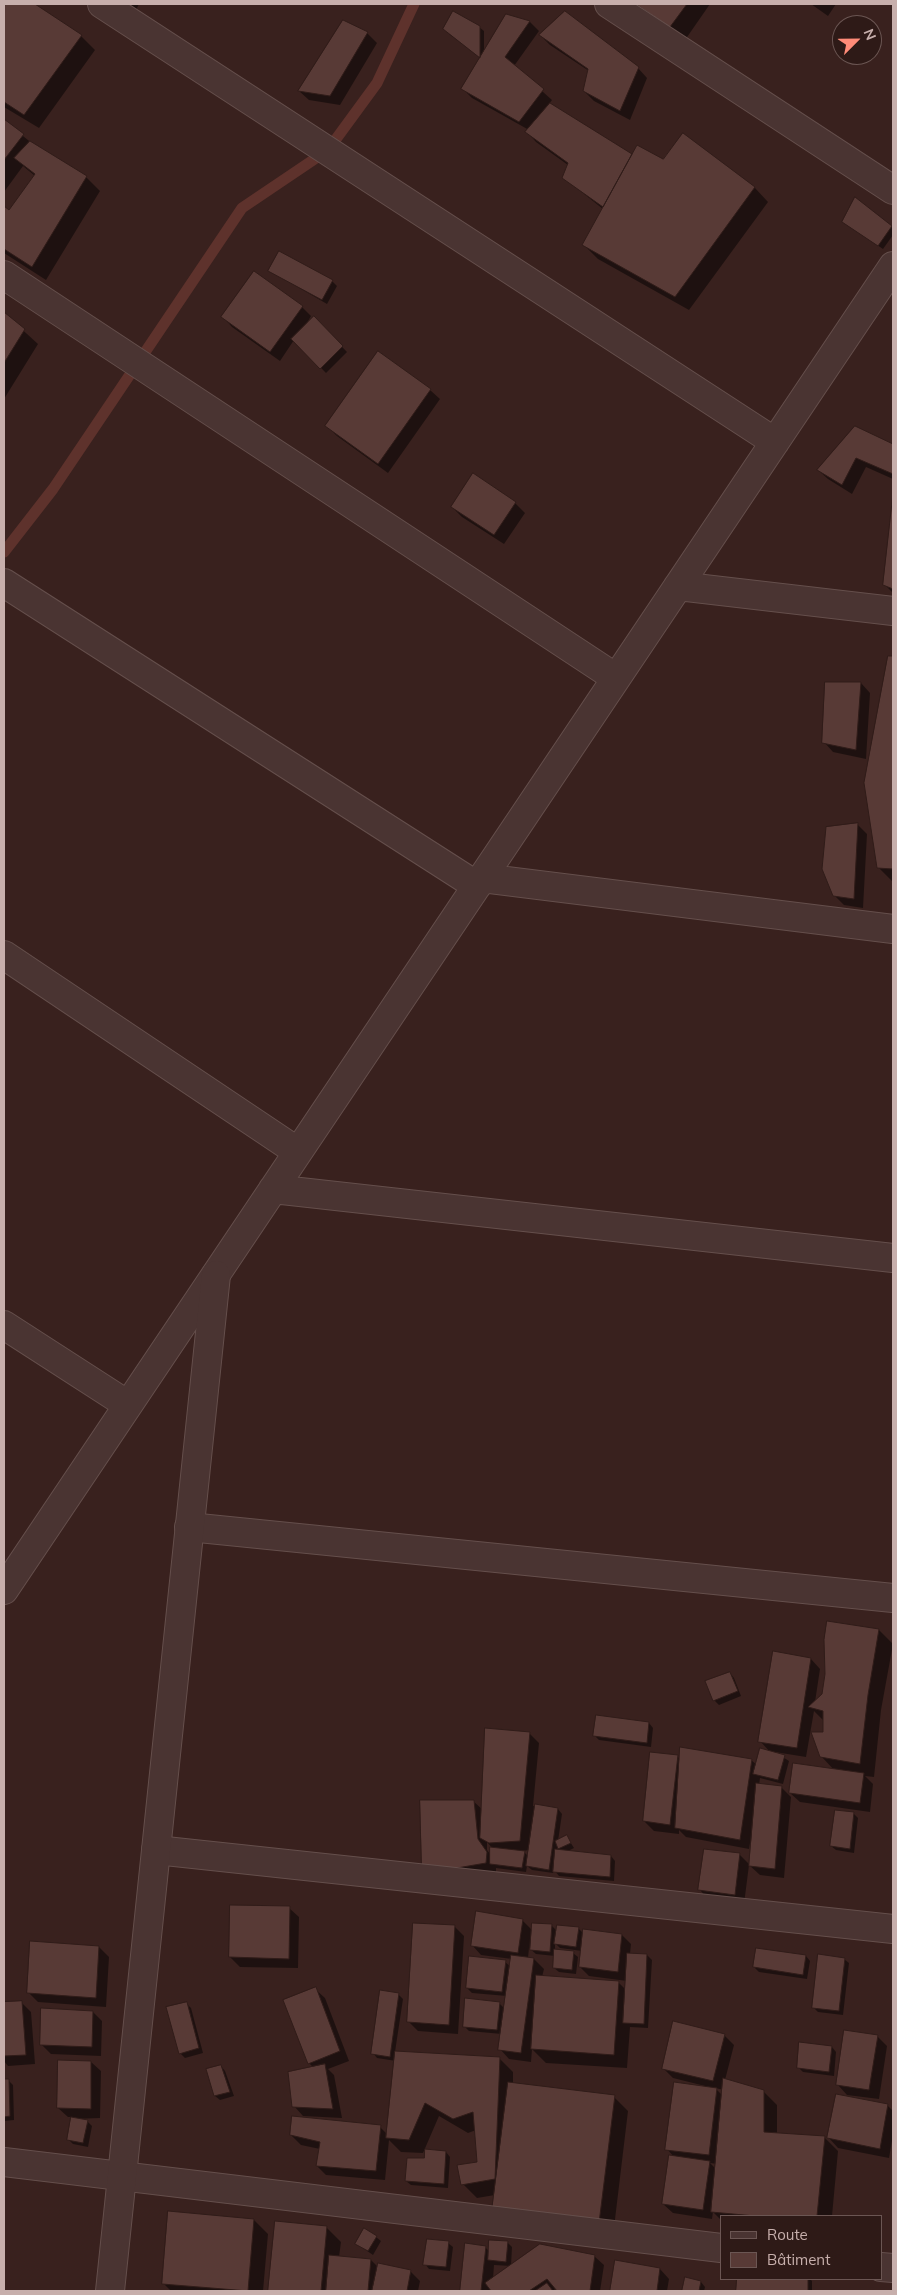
<!DOCTYPE html>
<meta charset="utf-8">
<style>
body{margin:0}
#map{position:relative;width:897px;height:2295px;overflow:hidden;background:#39211e;font-family:Mulish,sans-serif}
canvas{display:block}
.frame{position:absolute;inset:0;border:5px solid #c7afac;pointer-events:none}
.legend{position:absolute;left:720px;top:2215px;width:162px;height:65px;box-sizing:border-box;background:#2e1a17;border:1px solid #6b5653;margin:0;padding:6px 9px;list-style:none;font-size:15px;color:#c7afac}
.legend li{display:flex;align-items:center;gap:10px;height:25px}
.legend b{width:25px;border:1px solid #6b5653}
.north{position:absolute;left:832px;top:15px;width:50px;height:50px;box-sizing:border-box;background:#2e1a17;border:1px solid #6b5653;border-radius:50%;rotate:67deg;font-size:14px;font-weight:700;line-height:20px;text-align:center;color:#c7afac}
.north::after{content:'';display:block;margin:auto;width:18px;height:22px;background:#ff8b78;clip-path:polygon(50% 0,100% 100%,50% 72%,0 100%)}
</style>
<div id="map">
<canvas width="897" height="2295"></canvas>
<div class="frame"></div>
<ul class="legend">
<li><b style="height:6px;background:#4a3432"></b>Route</li>
<li><b style="height:14px;background:#583a36"></b>Bâtiment</li>
</ul>
<div class="north">N</div>
</div>
<script>
const ctx = document.querySelector('canvas').getContext('2d');
ctx.lineJoin = 'round';
function fillPath(path, color) {
  ctx.fillStyle = color;
  ctx.fill(path, 'evenodd');
}
function strokePath(path, color, width, dash) {
  ctx.strokeStyle = color;
  ctx.lineWidth = width;
  ctx.lineCap = dash ? 'butt' : 'round';
  ctx.setLineDash(dash || []);
  ctx.stroke(path);
}
fillPath(new Path2D(`
 M6 4H31L81 36 95 50 39 128 4 107V9Z
 M113 4H139L132 18Z
 M632 4H710L685 40Z
 M811 4H836L828 16Z
 M506 16 530 22 539 31 514 66 552 100 549 104 632 156 663 160 683 135 755 188 768 202 689 310 598 259 584 245 603 209 564 178 568 165 536 142 527 132 529 130 472 98 463 89 481 58 449 34 479 27 484 31V53Z
 M367 33 377 43 340 105 309 100 299 91Z
 M540 35 638 68 647 78 630 120 594 101 584 91 589 71 550 45Z
 M4 121 33 144 86 177 100 191 46 280 4 253V208L10 212 35 176 23 166 4 192Z
 M855 199 893 228V235L883 249 849 226Z
 M270 271 332 281 337 286 327 304Z
 M302 307 311 316 307 323 314 318 347 352 326 373 294 340 280 361 232 327 223 317Z
 M4 313 38 344 4 399Z
 M430 390 440 399 388 473 337 436 327 426Z
 M856 428 893 446V479L866 467 852 494 828 479 818 470Z
 M515 503 525 513 504 544 462 517 452 507Z
 M893 505V593L885 585Z
 M889 657H893V882L878 867Z
 M861 683 870 693 866 759 833 752 824 742Z
 M857 824 867 834 863 908 844 905 834 895Z
 M879 1630 893 1644 881 1710 874 1777 865 1776 873 1784 870 1812 800 1802 790 1793 835 1771 821 1756 824 1721 814 1711 806 1757 775 1752 789 1761 783 1784 760 1778 759 1785 781 1787 791 1797 784 1878 760 1875 749 1865 744 1904 709 1900 700 1890 739 1854 750 1865 752 1843H750L749 1849 686 1837 679 1830V1834L654 1831 644 1821 677 1756 680 1759 751 1760 757 1765 771 1753 760 1741 811 1659 820 1669 815 1702Z
 M730 1673 734 1678 741 1696 719 1705 714 1700Z
 M649 1723 653 1728 651 1747 599 1740 594 1735Z
 M530 1734 539 1743 533 1806 558 1809 562 1814 558 1841 567 1837 574 1848 566 1852 611 1856 615 1861 614 1881 559 1876 554 1870 553 1873 532 1870 527 1866 526 1872 496 1868V1872L432 1883 473 1801 483 1810ZM487 1842 493 1849 491 1855 487 1850ZM529 1850 528 1856 523 1851Z
 M854 1814 858 1818 854 1853 836 1850 831 1846Z
 M289 1908 299 1917 298 1968 240 1967 230 1957Z
 M522 1920 533 1931V1924L552 1926 557 1931 578 1928 584 1934 622 1935 631 1944 630 1954 647 1955 652 1960 648 2028 630 2027 627 2068 546 2063 532 2049 531 2062 509 2059 500 2049 502 2034 469 2031 464 2026 499 2003 505 2009 507 1996 472 1993 467 1988 505 1962 511 1967 512 1959 481 1955 472 1945ZM555 1943 560 1948 582 1951 580 1967 589 1976 627 1981 626 1990 618 1982 542 1977 544 1969 534 1959 528 1958 529 1948 536 1954 555 1956 554 1968 559 1972 576 1974 578 1957 573 1953 555 1950Z
 M455 1927 464 1936 458 2034 418 2031 408 2021Z
 M99 1947 109 1957 106 2007 38 2002 29 1993Z
 M806 1956 810 1961 807 1979 759 1972 754 1967Z
 M844 1959 849 1963 843 2015 818 2012 813 2007Z
 M315 1989 325 1998 349 2061 328 2069 334 2075 342 2118 303 2116 294 2106 314 2068 309 2063Z
 M398 1994 403 1999 395 2052 499 2058 513 2072V2083L614 2097 628 2111 613 2236 495 2195 477 2198 463 2184 478 2163 476 2130 468 2133 439 2116 423 2153 401 2152 389 2140 385 2180 326 2175 317 2166 320 2149 301 2145 291 2135 380 2127 387 2134 396 2061 377 2058 373 2053Z
 M21 2002 31 2012 35 2064 8 2066 4 2061V2003Z
 M186 2003 191 2008 203 2053 185 2058 180 2053Z
 M93 2012 102 2021 101 2056 51 2054 41 2044Z
 M724 2035 734 2045 725 2080 763 2091 777 2105V2134L824 2137 838 2151 832 2216H721V2220L713 2212 712 2219 673 2213 663 2204 674 2157 667 2149 705 2086 673 2078 663 2068ZM715 2088 724 2090 723 2096ZM710 2163 717 2164 716 2169Z
 M877 2036 887 2046 879 2099 847 2095 838 2085Z
 M832 2047 836 2052 834 2076 803 2072 798 2067Z
 M91 2062 101 2071 100 2118 74 2119 87 2121 92 2126 88 2147 73 2144 68 2139 72 2117H68L58 2108Z
 M221 2066 225 2071 234 2096 220 2100 215 2096 208 2070Z
 M4 2080H8L13 2085 14 2120 4 2121Z
 M887 2105 893 2111V2135L889 2158 838 2148 829 2138Z
 M446 2152 450 2157 448 2188 411 2185 406 2181 425 2159Z
 M254 2220 268 2234 263 2291H171L163 2283Z
 M276 2222 327 2228 341 2242 339 2257 371 2260 378 2267 411 2272 420 2281 418 2291H269Z
 M376 2237 381 2241 373 2255 357 2244Z
 M507 2242 512 2247 511 2266 494 2265 493 2279 594 2256 604 2265 600 2291H558L556 2288 553 2291H461L466 2245 485 2247 490 2252Z
 M448 2243 453 2247 450 2271 429 2269 425 2264Z
 M616 2262 660 2269 669 2279 667 2291H611Z
 M686 2279 701 2282 705 2287 704 2291H683Z
 M738 2279H810L812 2281V2291H738Z`), '#0007');
strokePath(new Path2D(`
 M4 552 53 489 242 208 328 150 377 83 414 4`), '#5e322c', 11);
const building = new Path2D(`
 M5 4H35L82 35 24 115 4 102Z
 M636 4H687L670 27Z
 M453 11 480 26V58L443 29Z
 M565 11 639 67 620 111 583 91 588 69 539 35Z
 M506 14 530 21 505 57 544 89 519 122 461 89Z
 M343 20 368 32 330 96 298 91Z
 M550 103 632 154 603 207 562 178 568 163 525 132Z
 M4 119 24 134 4 160Z
 M683 133 755 187 675 297 582 245 637 145 663 159Z
 M30 141 87 176 32 267 4 249V206L9 210 35 174 14 158Z
 M855 197 892 226 878 246 842 222Z
 M279 251 333 280 322 300 268 271Z
 M254 271 303 306 270 352 221 317Z
 M4 312 25 329 4 363Z
 M314 316 343 346 320 369 291 339Z
 M378 351 431 389 378 464 325 426Z
 M855 426 893 444V474L856 458 842 485 817 470Z
 M473 473 516 502 494 535 451 507Z
 M893 494V589L883 585Z
 M888 656H893V869L877 868 864 783Z
 M825 682H861L856 750 822 743Z
 M858 823 854 899 833 896 822 869 826 827Z
 M827 1621 879 1629 868 1695 860 1764 820 1757 811 1732H823V1711L808 1707 822 1694 825 1674 824 1640Z
 M773 1651 811 1658 797 1748 758 1742Z
 M730 1672 738 1691 713 1701 705 1681Z
 M596 1715 649 1722 647 1743 593 1736Z
 M485 1728 530 1732 520 1841 489 1843 480 1838Z
 M680 1747 752 1759 740 1840 675 1828Z
 M760 1748 785 1755 778 1780 753 1774Z
 M650 1752 678 1755 670 1825 643 1821Z
 M793 1763 864 1773 860 1803 789 1793Z
 M756 1783 782 1786 775 1869 749 1866Z
 M420 1800H474L478 1839 487 1852 486 1863 422 1874Z
 M535 1804 558 1808 549 1870 526 1866Z
 M835 1810 854 1812 850 1849 830 1846Z
 M567 1835 571 1843 558 1849 555 1841Z
 M490 1847 525 1851 522 1868 490 1864Z
 M555 1849 611 1855 610 1877 553 1872Z
 M704 1849 740 1853 735 1895 698 1890Z
 M230 1905 290 1906 289 1959 229 1957Z
 M476 1911 523 1919 518 1953 471 1946Z
 M413 1923 455 1925 449 2025 407 2022Z
 M532 1923 552 1924 550 1952 530 1950Z
 M557 1925 579 1927 576 1947 554 1944Z
 M583 1929 622 1934 618 1972 579 1967Z
 M30 1941 99 1946 96 1998 27 1993Z
 M756 1948 806 1955 803 1975 753 1967Z
 M554 1949 574 1951 572 1970 553 1968Z
 M627 1953 647 1954 644 2024 623 2023Z
 M818 1954 845 1958 839 2011 812 2008Z
 M511 1955 534 1958 521 2053 498 2050Z
 M469 1956 506 1960 502 1992 466 1988Z
 M536 1975 619 1981 614 2055 531 2049Z
 M316 1987 340 2051 308 2064 283 2000Z
 M380 1990 399 1993 390 2057 371 2054Z
 M465 1998 500 2002 497 2030 463 2027Z
 M22 2001 26 2055 4 2056V2002Z
 M187 2002 199 2048 179 2054 166 2007Z
 M41 2008 93 2011 92 2047 40 2045Z
 M673 2021 725 2034 713 2081 662 2069Z
 M844 2030 878 2035 869 2090 836 2085Z
 M799 2042 832 2046 829 2072 797 2068Z
 M395 2051 500 2057 495 2179 461 2185 457 2165 477 2162 473 2112 453 2119 425 2103 409 2140 386 2138Z
 M58 2060 91 2061V2109L57 2108Z
 M325 2064 333 2109 292 2107 288 2072Z
 M221 2065 230 2092 214 2096 206 2069Z
 M723 2078 764 2090V2132L825 2136 817 2216H755L711 2212Z
 M4 2079H9L10 2116 4 2117Z
 M508 2082 615 2095 599 2223 492 2210Z
 M674 2082 717 2088 709 2155 665 2150Z
 M836 2094 888 2104 880 2149 827 2138Z
 M292 2116 381 2125 376 2171 316 2166 320 2142 290 2135Z
 M71 2117 88 2120 83 2143 67 2140Z
 M425 2149 446 2151 444 2184 405 2181 407 2158H424Z
 M669 2155 710 2161 703 2210 662 2204Z
 M168 2211 254 2219 248 2291 162 2284Z
 M275 2221 327 2226 321 2291H268Z
 M364 2228 377 2236 368 2251 355 2244Z
 M427 2239 449 2241 446 2267 423 2265Z
 M489 2240 508 2241 506 2262 488 2260Z
 M465 2243 486 2246 481 2291H460Z
 M540 2244 595 2255 590 2291H557L547 2279 529 2291H491L485 2283Z
 M329 2255 371 2259 368 2291H326Z
 M615 2260 660 2268 657 2291H610Z
 M378 2263 411 2270 407 2291H372Z
 M685 2277 701 2281 699 2291H682Z
 M737 2279H808V2291H736Z
 M547 2283 553 2291H535Z`);
fillPath(building, '#583a36');
strokePath(building, '#301c19', 1);
const minor = new Path2D(`
 M102 4 775 442
 M609 4 893 190
 M4 275 616 678
 M4 583 477 886
 M678 586 893 611
 M482 878 893 929
 M4 955 298 1152
 M273 1189 893 1258
 M4 1325 128 1405
 M189 1527 893 1598
 M4 1590 893 266
 M156 1850 893 1929
 M4 2162 721 2248
 M881 2267 893 2268`);
const tertiary = new Path2D(`
 M110 2291 216 1275`);
strokePath(minor, '#654f4c', 30);
strokePath(tertiary, '#654f4c', 30);
strokePath(minor, '#4a3432', 28);
strokePath(tertiary, '#4a3432', 28);
</script>
